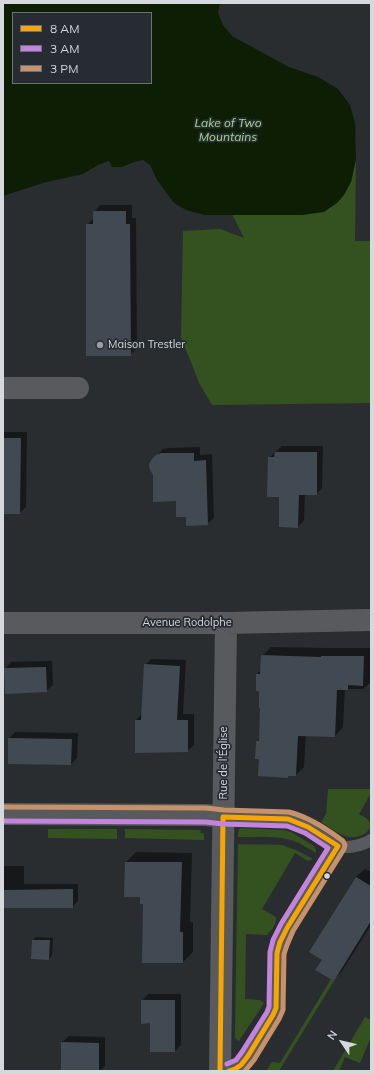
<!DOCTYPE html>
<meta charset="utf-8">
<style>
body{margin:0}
#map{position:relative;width:374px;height:1074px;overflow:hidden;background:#2a2d30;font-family:Mulish,sans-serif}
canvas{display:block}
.frame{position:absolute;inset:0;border:4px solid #d5d8dd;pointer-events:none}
.legend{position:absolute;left:12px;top:12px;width:140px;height:72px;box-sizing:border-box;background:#272c33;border:1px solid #6d7177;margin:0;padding:5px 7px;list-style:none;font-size:12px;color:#d5d8dd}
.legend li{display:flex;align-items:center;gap:8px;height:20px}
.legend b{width:20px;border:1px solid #6d7177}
.north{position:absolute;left:322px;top:1022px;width:40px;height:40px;-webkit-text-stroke:3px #272c33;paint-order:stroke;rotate:305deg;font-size:11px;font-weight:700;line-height:16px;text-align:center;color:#d5d8dd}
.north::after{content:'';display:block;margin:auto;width:14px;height:18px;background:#d5d8dd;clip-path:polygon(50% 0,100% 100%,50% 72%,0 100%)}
</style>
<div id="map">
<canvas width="374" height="1074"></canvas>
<div class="frame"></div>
<ul class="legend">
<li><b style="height:5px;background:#f7a600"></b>8 AM</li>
<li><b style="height:5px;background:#c483df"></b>3 AM</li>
<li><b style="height:5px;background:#c7916a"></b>3 PM</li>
</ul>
<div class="north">N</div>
</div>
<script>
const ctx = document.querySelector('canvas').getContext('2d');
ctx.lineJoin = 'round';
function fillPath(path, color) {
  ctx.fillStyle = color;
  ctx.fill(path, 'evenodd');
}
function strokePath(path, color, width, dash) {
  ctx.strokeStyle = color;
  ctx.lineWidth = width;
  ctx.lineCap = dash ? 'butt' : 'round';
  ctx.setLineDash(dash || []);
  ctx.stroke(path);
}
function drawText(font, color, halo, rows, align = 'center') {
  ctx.font = font + ' Mulish,sans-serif';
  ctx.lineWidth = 3.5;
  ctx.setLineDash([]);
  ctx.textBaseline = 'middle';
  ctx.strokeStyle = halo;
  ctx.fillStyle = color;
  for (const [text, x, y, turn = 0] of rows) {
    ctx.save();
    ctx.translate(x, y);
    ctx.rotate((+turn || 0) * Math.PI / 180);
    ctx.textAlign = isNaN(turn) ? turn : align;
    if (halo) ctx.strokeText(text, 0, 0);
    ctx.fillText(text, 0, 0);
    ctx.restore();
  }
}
fillPath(new Path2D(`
 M356 159 355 241H371V403L212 405 199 383 191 362 181 338 183 231 220 229 244 238 232 214 302 215 351 182Z
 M328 789H371V793L359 814C362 816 367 818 369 821 374 833 358 838 349 837 339 835 330 827 321 822L326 814Z
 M240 828 284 830 291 832 296 835 314 846 316 850V853C309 849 302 844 294 841 277 835 256 837 238 837V832Z
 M48 829H117V839L48 838Z
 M125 829 201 830 200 833H203L204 835V840L125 838Z
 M238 844 282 845 296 850 313 859 308 861 295 853 262 909 276 917C277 924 272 930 267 935L246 934 245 999 260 1000 264 1003 239 1041 237 1040 235 1038V1030Z
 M331 979 334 981 279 1071H266L272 1062 280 1063Z
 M365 1017 371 1020V1037L360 1063 345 1057 339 1071H333Z`), '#345220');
fillPath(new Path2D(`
 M3 3H220L218 13 223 25 232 36 289 67 318 77 338 89 350 105 355 123 356 159 351 182 344 195 337 203 324 212 302 215H204L186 210 174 203 157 180 150 165 143 160 134 162 122 167H112L109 161 98 165 83 174 43 183 3 196ZM13 13H151V83H13Z`), '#0e1e05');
fillPath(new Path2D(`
 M100 205H132V218H136L137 348 130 355 87 225 94 218V212Z
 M3 432H27L26 507 19 513H3Z
 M282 446H323L322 488 316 494H305L304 520 298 527 281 497 269 458Z
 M200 447V455L212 454 214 518 207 524 187 516 177 500 156 456 163 449 169 448Z
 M271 647 330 648H371V682L363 689H345L343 727 335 736 306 735 304 767 296 775H289L288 777 260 758 257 742 260 738 261 690H257V674L261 670 262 656Z
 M151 659 186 660 183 714H194V745L187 751 136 720 142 714 145 665Z
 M52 661 53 685 46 691 5 669 11 662Z
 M15 732 78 733 77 758 71 764 9 739Z
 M136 852 192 853 190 922H193V952L183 962 144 903 126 862Z
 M3 866H24V884H78V901L72 907H3Z
 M365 869 371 872V925L342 971 334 980 323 960 356 877Z
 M36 937 53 938 52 955 49 959 33 940Z
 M148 994H181V1045L175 1051 151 1022 142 1001Z
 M69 1036 105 1037V1066L100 1071H62V1042Z`), '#0007');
fillPath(new Path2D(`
 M93 211H126V224H130L131 356H86V224H93Z
 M3 438H21L20 514H3Z
 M275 452H317V495H299L298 528 279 527V497H267L268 457H274Z
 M161 453H194V461L206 460 208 525 186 526V517H176V501L153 502V475L150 470 149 465 151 460 156 455Z
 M261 655 321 657V656H364L363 686 348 685V690H337L335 737 298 736 296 776H288V778L258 776 259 759H255L256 741H259L260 708H259V691H256V674H260Z
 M144 664 180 666 177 720H188V752L135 753V720H141Z
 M46 667 47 692 5 694 4 668Z
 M8 738 72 739 71 765 8 764Z
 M125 862H182L180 932H183V963H142L143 904H140V897H124Z
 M356 877 371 886V921L334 981 315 970 322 960 309 952Z
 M73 889V908H3V890Z
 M32 940H50L49 960 31 959Z
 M141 1000H175V1052H150V1023L141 1024Z
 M61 1042 99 1043V1071H61Z`), '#414952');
strokePath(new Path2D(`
 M223 817 288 819C303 822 315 831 327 839 330 841 334 845 338 846 346 849 364 845 371 840
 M229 1071 235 1069 241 1065 248 1056 273 1015 276 1008 277 953 280 942 287 928 338 846`), '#585a5d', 12);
strokePath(new Path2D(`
 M3 388H78
 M3 623H226L371 620
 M3 814 206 815 223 817
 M220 1071 226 623`), '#585a5d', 22);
strokePath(new Path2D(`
 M220 1071 223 817 288 819 308 827 338 846 287 928 280 942 277 953 276 1008 273 1015 248 1056 241 1065 235 1069 229 1071`), '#f7a600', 5);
strokePath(new Path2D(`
 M3 821 206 822 223 824 287 826 305 833 328 848 281 924 273 940 270 952 269 1007 267 1012 242 1052 236 1060 227 1064`), '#c483df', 5);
strokePath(new Path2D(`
 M3 807 206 808 224 810 289 812C309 817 327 829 343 841L345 845 344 849 293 931 287 945 284 954 283 1010 279 1019 254 1060 245 1071`), '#c7916a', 5);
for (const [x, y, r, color] of [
 [100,345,4,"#999ca0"],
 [327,876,3.5,"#d5d8dd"]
]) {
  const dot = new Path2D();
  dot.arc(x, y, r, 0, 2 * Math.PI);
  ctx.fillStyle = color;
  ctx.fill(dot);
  strokePath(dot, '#272c33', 1.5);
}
drawText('11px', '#d5d8dd', '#272c33', [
 ["Maison Trestler",108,345]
], 'left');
drawText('11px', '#d5d8dd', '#272c33', [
 ["Avenue Rodolphe",187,623],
 ["Rue de l'Église",224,763,-90]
]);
drawText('italic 12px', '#a5da85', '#272c33', [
 ["Lake of Two",228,123],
 ["Mountains",228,137]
]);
</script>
